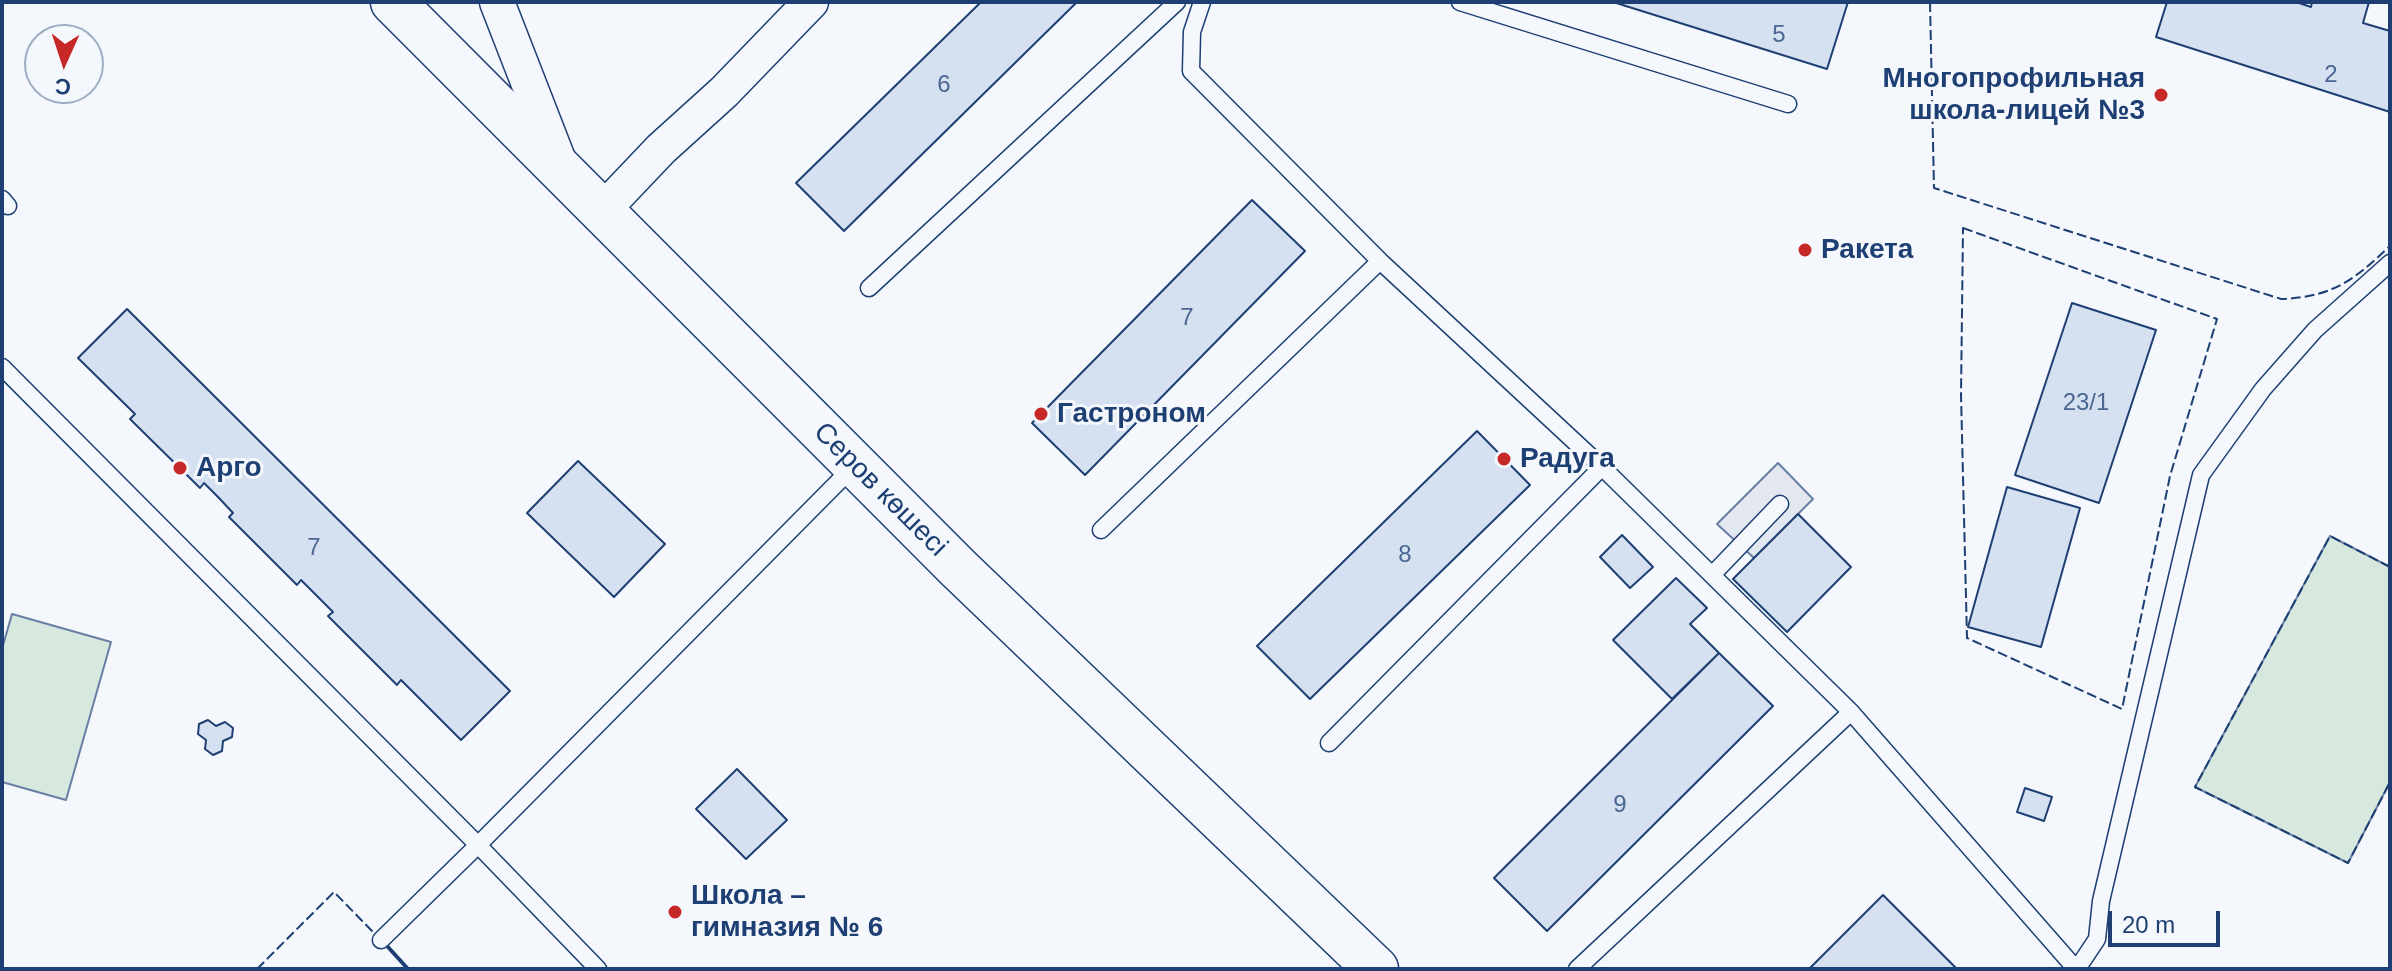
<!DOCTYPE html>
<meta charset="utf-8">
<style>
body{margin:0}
#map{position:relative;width:2392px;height:971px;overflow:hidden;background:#f4f7fb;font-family:Arial,sans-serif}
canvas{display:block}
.frame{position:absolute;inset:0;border:4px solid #1d3f73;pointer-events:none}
.north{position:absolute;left:24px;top:24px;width:80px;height:80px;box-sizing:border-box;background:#f4f7fb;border:2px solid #9eadc5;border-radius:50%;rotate:183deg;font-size:22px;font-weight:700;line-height:32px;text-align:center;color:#1d3f73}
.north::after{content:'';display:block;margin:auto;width:28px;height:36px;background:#c62828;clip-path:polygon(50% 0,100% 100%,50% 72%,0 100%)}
.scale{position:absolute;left:2108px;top:911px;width:112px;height:36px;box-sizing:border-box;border:4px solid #1d3f73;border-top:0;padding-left:10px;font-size:24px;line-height:28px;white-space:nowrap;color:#1d3f73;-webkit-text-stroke:6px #f4f7fb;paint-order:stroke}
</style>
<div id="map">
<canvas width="2392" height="971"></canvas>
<div class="frame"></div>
<div class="north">С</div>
<div class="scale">20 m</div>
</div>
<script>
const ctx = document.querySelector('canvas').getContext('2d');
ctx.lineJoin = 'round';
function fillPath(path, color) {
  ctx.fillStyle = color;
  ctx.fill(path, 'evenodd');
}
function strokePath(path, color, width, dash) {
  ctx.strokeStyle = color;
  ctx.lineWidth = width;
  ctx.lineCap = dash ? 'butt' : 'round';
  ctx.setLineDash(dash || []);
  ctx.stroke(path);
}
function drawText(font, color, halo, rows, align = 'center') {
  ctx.font = font + ' Arial,sans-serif';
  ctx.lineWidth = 6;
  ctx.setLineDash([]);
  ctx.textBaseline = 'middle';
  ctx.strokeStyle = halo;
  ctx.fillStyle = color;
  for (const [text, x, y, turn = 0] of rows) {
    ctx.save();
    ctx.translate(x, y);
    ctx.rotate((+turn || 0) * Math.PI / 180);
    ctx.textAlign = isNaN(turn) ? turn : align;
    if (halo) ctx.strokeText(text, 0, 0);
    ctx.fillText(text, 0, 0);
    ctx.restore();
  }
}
const green = new Path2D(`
 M2330 536 2390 567V782L2348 863 2195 787Z
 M12 614 111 642 66 800 2 782V649Z`);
fillPath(green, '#d7e8df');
strokePath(green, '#687fa3', 2);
const parking = new Path2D(`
 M1778 463 1813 499 1754 558 1717 524Z`);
fillPath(parking, '#e3e8f0');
strokePath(parking, '#687fa3', 2);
const building = new Path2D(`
 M981 2H1077L844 231 796 183Z
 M1613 2H1848L1827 69Z
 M2167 2H2296L2311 7 2312 2H2369L2363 23 2390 31V112L2156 37Z
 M1252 200 1305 251 1085 475 1032 423Z
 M2072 303 2156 330 2099 503 2015 475Z
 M127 309 510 691 461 740 401 680 397 685 328 616 333 612 301 580 297 585 229 517 233 513 219 498 204 483 200 488 130 419 135 414 78 358Z
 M1477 431 1530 485 1310 699 1257 646Z
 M578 461 665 544 614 597 527 513Z
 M2007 487 2080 508 2041 647 1968 627Z
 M1798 514 1851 567 1787 632 1733 579Z
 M1622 535 1653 567 1630 588 1600 557Z
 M1676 578 1707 608 1690 624 1719 653 1672 699 1613 640Z
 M1719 653 1773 706 1547 931 1494 878Z
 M208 720 216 726 225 722 233 728 232 737 223 741 222 751 213 755 205 749 206 740 198 734 199 724Z
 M737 769 787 820 746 859 696 809Z
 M2025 788 2052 797 2044 821 2017 812Z
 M1883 895 1957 969H1809Z`);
fillPath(building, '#d5e0f0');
strokePath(building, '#1d3f73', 2);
const lane = new Path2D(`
 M1202 2 1192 32 1191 71 1380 261 1602 467 1851 712 2076 969
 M1460 2 1788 104
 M2 199 8 206
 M869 288 1177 2
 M2 367 478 845 853 467
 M1101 530 1380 261
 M1712 575 1780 504
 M1329 743 1602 467
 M381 940 478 845 598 969
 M1577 969 1851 712
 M2077 969 2097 939 2101 901 2201 475 2263 389 2315 330 2390 263`);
const street = new Path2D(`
 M497 2 560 164
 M603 210 661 149 724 92 811 2`);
const secondary = new Path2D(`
 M393 2 958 568 1376 969`);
strokePath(lane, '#1d3f73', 19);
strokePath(street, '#1d3f73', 37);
strokePath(secondary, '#1d3f73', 47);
strokePath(lane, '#f4f7fb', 16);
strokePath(street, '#f4f7fb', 34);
strokePath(secondary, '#f4f7fb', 44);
strokePath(new Path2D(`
 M1930 2 1934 188 2281 299C2333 297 2354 280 2390 246
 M1963 228 2217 319 2170 476 2122 709 1967 638 1961 395Z
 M2390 567 2330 536 2195 787 2348 863 2390 782
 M257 969 334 892 373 932`), '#1d3f73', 2, [10, 4]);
strokePath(new Path2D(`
 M388 947 408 969`), '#1d3f73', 4);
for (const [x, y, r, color] of [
 [2161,95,8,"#c62828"],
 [1805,250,8,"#c62828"],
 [1041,414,8,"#c62828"],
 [1504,459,8,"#c62828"],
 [180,468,8,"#c62828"],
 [675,912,8,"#c62828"]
]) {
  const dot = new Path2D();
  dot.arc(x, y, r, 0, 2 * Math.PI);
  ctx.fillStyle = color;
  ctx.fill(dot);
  strokePath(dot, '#f4f7fb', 3);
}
drawText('24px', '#4b6792', null, [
 ["5",1779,35],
 ["2",2331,75],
 ["6",944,85],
 ["7",1187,318],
 ["23/1",2086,403],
 ["7",314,548],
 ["8",1405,555],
 ["9",1620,805]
]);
drawText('bold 28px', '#1d3f73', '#f4f7fb', [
 ["Многопрофильная",2145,79,"right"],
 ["школа-лицей №3",2145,111,"right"],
 ["Ракета",1821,250],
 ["Гастроном",1057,414],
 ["Радуга",1520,459],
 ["Арго",196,468],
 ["Школа –",691,896],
 ["гимназия № 6",691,928]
], 'left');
drawText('28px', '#1d3f73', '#f4f7fb', [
 ["Серов көшесі",880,490,45]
]);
</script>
